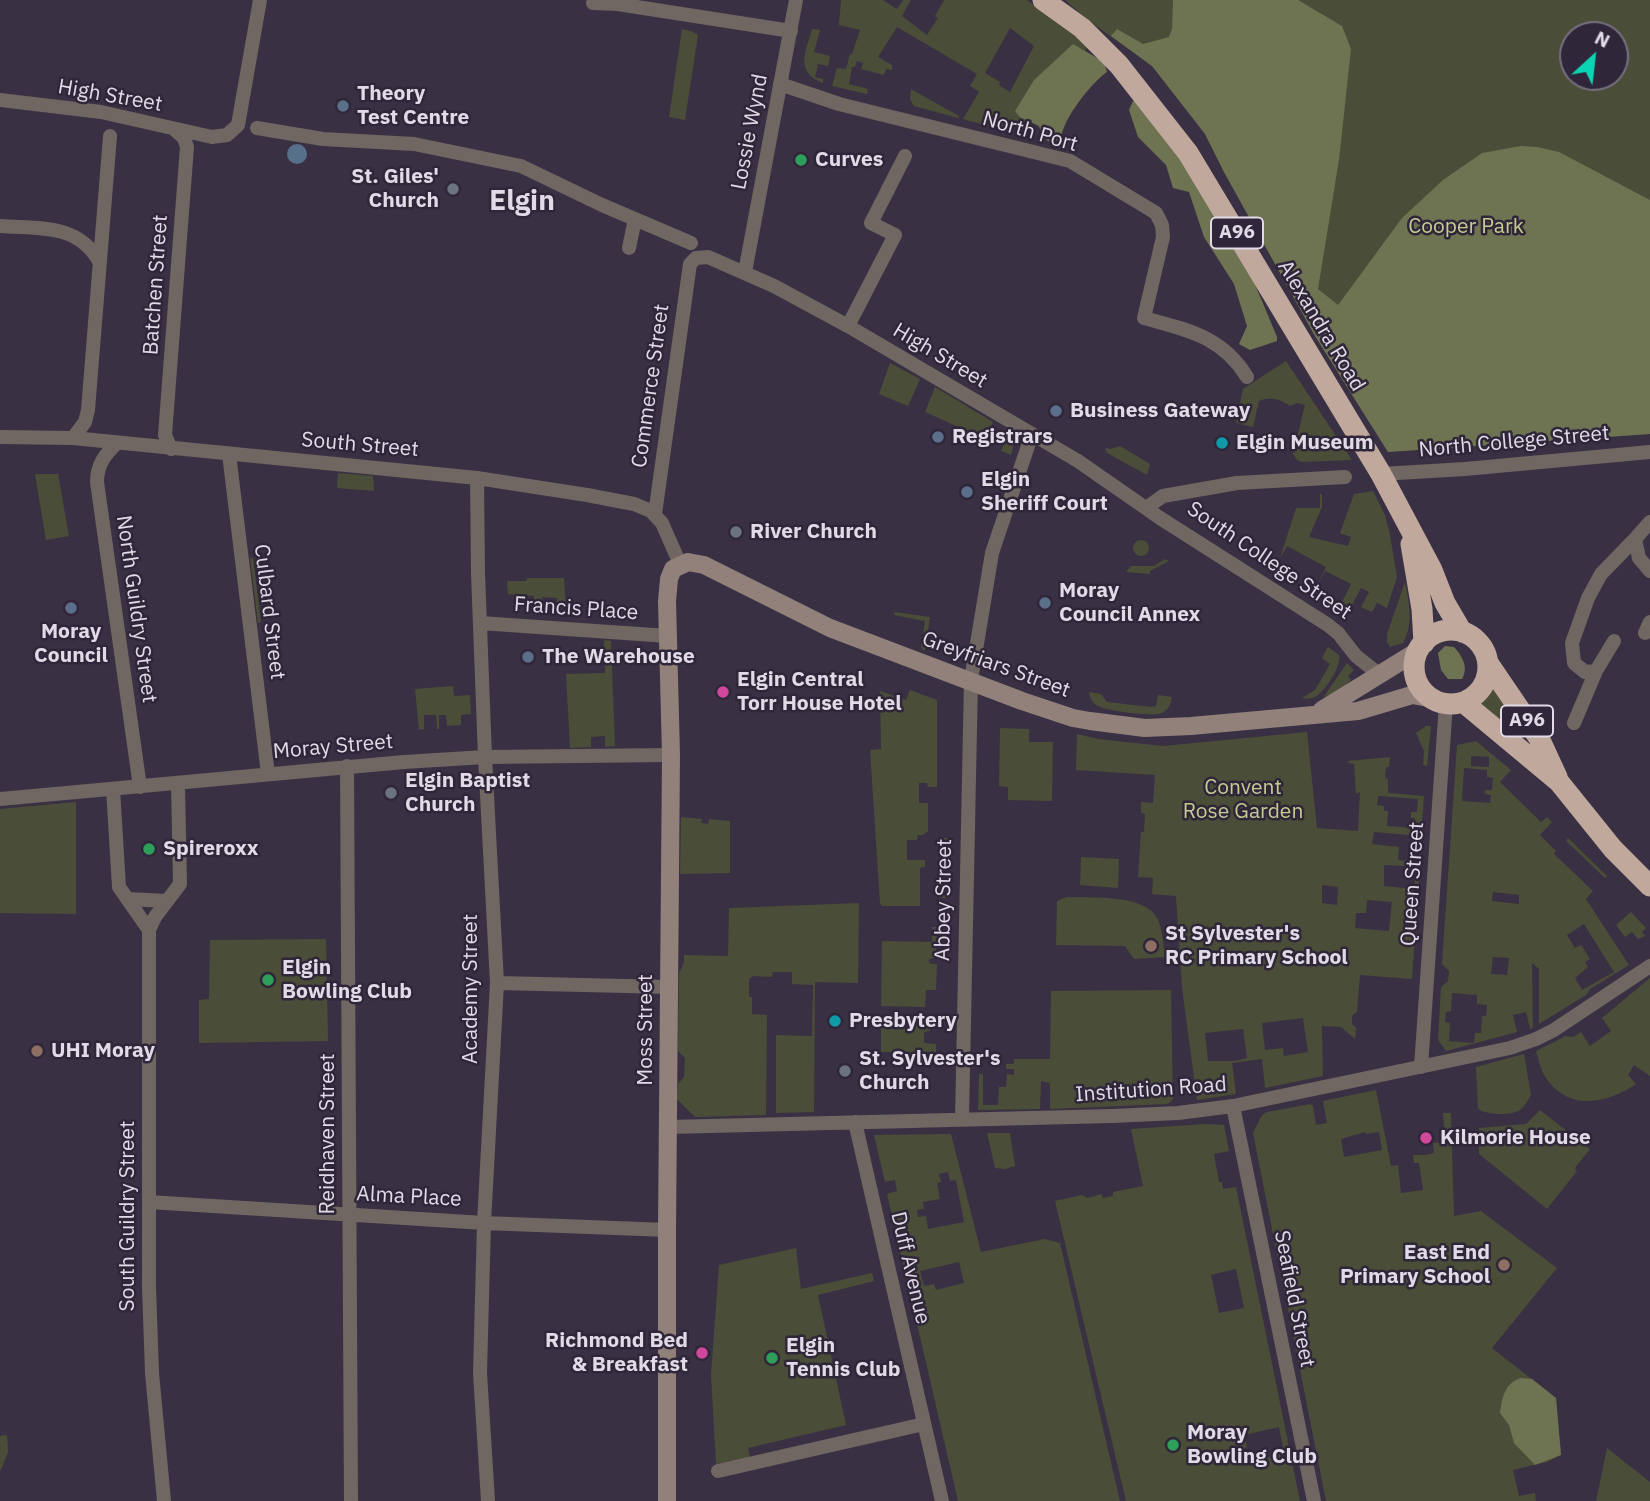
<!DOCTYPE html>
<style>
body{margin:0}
#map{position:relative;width:1650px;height:1501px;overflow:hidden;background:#393143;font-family:"IBM Plex Sans",sans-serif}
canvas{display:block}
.north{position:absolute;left:1559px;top:21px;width:70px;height:70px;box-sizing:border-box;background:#2f2739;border:2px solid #766f7f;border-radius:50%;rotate:27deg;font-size:19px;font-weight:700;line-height:28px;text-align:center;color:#e0dbe7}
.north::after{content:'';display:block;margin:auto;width:24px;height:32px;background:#09d5b5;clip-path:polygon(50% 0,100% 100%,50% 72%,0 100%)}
</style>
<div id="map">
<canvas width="1650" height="1501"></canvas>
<div class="north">N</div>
</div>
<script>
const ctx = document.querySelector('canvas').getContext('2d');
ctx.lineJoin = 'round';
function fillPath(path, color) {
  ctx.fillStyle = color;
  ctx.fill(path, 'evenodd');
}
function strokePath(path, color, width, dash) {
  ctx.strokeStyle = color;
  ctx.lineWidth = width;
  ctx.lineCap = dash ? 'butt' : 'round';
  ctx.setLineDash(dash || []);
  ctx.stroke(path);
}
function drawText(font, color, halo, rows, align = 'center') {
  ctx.font = font + ' "IBM Plex Sans",sans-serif';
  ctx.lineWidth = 5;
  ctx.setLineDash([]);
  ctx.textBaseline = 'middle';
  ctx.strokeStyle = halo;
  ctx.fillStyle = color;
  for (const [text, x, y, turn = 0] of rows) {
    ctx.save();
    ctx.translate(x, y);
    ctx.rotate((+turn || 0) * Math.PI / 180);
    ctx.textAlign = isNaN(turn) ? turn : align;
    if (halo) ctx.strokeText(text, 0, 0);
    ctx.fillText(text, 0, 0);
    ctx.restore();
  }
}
fillPath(new Path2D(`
 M841 0H883L897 9 903 0H911L902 16 927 35 938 18 935 16 944 0H1027L1073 33 1087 47 1050 133 1029 120 1003 130 963 119 979 92 970 86 977 74 897 27 878 57 892 65V70L886 69 884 75 861 69 863 63 857 61 855 67H852L849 84 868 89 867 94 832 86 837 68 846 69 850 54H852L860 30 839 25ZM1010 28 1034 46 1010 92 999 85 1000 82 985 73Z
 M1065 0H1650V434L1388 452 1315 336 1224 172 1205 134 1194 118 1152 66 1088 20ZM1573 35H1615V77H1573Z
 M682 29 691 31 698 35 685 120 669 117Z
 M812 29 820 30 814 52 830 56 828 66 818 64 815 77 823 79V83C794 72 806 51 812 29Z
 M911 89 959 116 958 118 914 106 910 99Z
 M1286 361 1352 460 1302 462 1297 460 1293 454 1305 405 1297 403 1290 406C1279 399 1272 396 1259 401L1253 427 1236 423 1243 389Z
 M890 363 920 379 908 406 879 394Z
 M935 387 993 422 988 434 983 432 981 437 925 412Z
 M1004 429 1014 443 1011 455 1001 451 1005 442 1000 439Z
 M1120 446 1150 464 1147 475 1107 453 1105 448 1111 449Z
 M338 473 373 476 374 491 337 488Z
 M35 474H58L69 536 46 540Z
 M1373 491 1385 515 1390 535 1397 577 1387 608 1377 603 1372 612 1361 607 1369 592 1361 588 1349 611 1341 604 1351 584 1325 571 1315 590 1326 567 1287 546 1280 558 1296 508H1320V494H1322V507L1309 537 1348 546 1351 537 1340 533 1354 494Z
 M1133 548a8 8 0 1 1 16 0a8 8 0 1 1-16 0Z
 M253 558 261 622 258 623 250 558Z
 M1165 559 1169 561 1150 571V574L1126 572 1131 566H1154Z
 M527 578H564L566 608 557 607V598L542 597V606L534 605V596L508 594 507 581H526Z
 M1405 582C1409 603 1414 623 1403 643L1390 647 1387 642V634Z
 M894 612 930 617 925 651 921 648 925 621 894 615Z
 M604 640 611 641 615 746 605 747V736L591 737V747L570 748 566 674 605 673Z
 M1328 647 1339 655C1342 665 1327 688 1318 695 1313 699 1308 699 1302 698L1315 690 1330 664 1322 658Z
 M1347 663 1354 670 1348 676 1351 680 1340 690 1323 698Z
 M453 686 454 696 470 695 471 714 461 715V725L447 726 446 715H439V729H437L436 715H424V729L419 730 415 689Z
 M1491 686 1526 734 1521 739 1479 701Z
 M910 690 937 700V787H928L927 783H919V803H928V831L923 835H918L917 840H907V860H925V867L920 868V906H882L880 903 870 750 881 749 880 691 906 700Z
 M1089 692 1101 694 1107 702 1151 707 1156 706 1158 695 1172 697C1171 704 1168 712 1159 714 1151 716 1105 711 1098 706 1092 703 1090 698 1089 692Z
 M1426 726H1431L1427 766 1423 765 1424 751 1416 733Z
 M1000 728 1029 729V742H1053L1052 801 1008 800V787L999 786Z
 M1307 732 1317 828 1358 831 1360 792 1356 794 1354 764 1349 763 1348 761 1390 757 1389 767H1386L1385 778 1388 779V793L1424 796 1421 836 1374 832 1372 844 1399 847 1398 860 1407 861V866L1384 865V886L1414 889 1415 874H1419L1412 979 1360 975 1357 1012 1352 1016V1024L1356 1028 1355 1039 1341 1027 1322 1026 1323 1076 1265 1088 1262 1059 1232 1063 1236 1094 1197 1100 1182 988 1176 896 1152 894 1153 878 1138 877 1141 832H1144L1145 814 1141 813V802L1153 803 1155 775 1076 770 1077 734 1098 739 1163 746ZM1378 796 1418 799 1417 812H1411V818H1415L1414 828 1387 826 1388 811H1384V806L1377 805ZM1322 885 1338 887 1337 905 1322 903ZM1367 900 1392 902 1389 931 1355 928 1356 913H1366ZM1303 1018 1308 1052 1284 1056 1283 1048 1265 1050 1262 1023ZM1243 1029 1247 1058 1235 1061H1208L1205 1033Z
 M1476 741 1511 770 1500 782 1541 822 1547 817 1552 822 1540 835 1556 851 1554 854 1593 891 1586 899 1629 965 1590 989 1586 995 1539 1024V969L1532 963 1533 1028 1530 1029 1526 1012 1513 1015 1517 1032 1446 1051 1438 1040 1441 987 1448 981 1449 971 1442 964 1457 745ZM1471 756 1489 757V767L1471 766ZM1464 768 1487 770V777L1493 778 1492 790H1485V794L1491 795 1490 803 1462 801ZM1493 892 1519 895V904L1492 901ZM1584 924 1614 972 1582 990 1575 978 1588 967 1585 962 1590 959 1581 945 1575 948 1567 935ZM1493 957 1509 958 1507 975 1491 974ZM1452 993 1477 995V1004L1487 1005 1486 1016H1482L1481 1033H1475L1474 1043 1449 1041 1450 1023 1445 1022 1446 1012 1451 1011Z
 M76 802V914L0 913V809Z
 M681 817 702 819 701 823 708 824 709 819 730 821V873L680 874Z
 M942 838H948V898H941Z
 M1568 838 1607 876 1605 878 1566 841Z
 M1081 857 1119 859 1118 888 1080 885Z
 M1067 897C1091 898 1145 894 1157 918 1163 929 1163 945 1165 957L1134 959 1125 946 1056 945 1057 901Z
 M859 903 858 983 815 982 814 1112 776 1113V1035L812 1036 813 985 792 984V972H773L772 977 753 976 749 979V997H752V1014L767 1015 766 1115 695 1117 677 1099 678 1084 684 1077 685 1058 678 1051 679 974 684 962V955L728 956 729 908Z
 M1631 912 1646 928 1642 932 1645 936 1638 939 1632 932 1625 937 1616 925Z
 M932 927H937L936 957 928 960 931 964H937L936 990H926L925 1007 881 1006 882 941 932 942Z
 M326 939 328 1041 199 1043V1000L209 999 210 940Z
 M1650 978V1076L1634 1065 1628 1075 1636 1084C1605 1105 1565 1112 1543 1073 1540 1066 1538 1058 1536 1051L1566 1036 1573 1037 1581 1032 1590 1046 1611 1031 1602 1018Z
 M1171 990 1173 1099 1168 1104 1050 1109V1083L1041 1081 1040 1109 978 1110 979 1074H983V1105H998L999 1087H1006L1007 1074 1014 1075V1069H1006V1064H1014V1059H1050L1051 991Z
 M881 1017H927L930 1031 924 1032V1043L936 1044V1052H881Z
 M1524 1054 1531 1095C1528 1100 1525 1106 1520 1110 1510 1116 1488 1115 1478 1109L1476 1067Z
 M1376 1090 1391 1166 1398 1165 1401 1193 1423 1190 1419 1163H1414L1413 1155H1426L1434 1153 1433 1143 1445 1142 1443 1113H1451L1454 1216 1481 1211 1557 1268 1492 1348 1556 1398 1561 1455 1547 1462 1513 1470 1519 1496 1535 1493 1536 1501H1326L1253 1133 1262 1115 1267 1112 1310 1104 1313 1106 1316 1125 1327 1123 1323 1101ZM1365 1132 1366 1134 1379 1132 1382 1150 1344 1157 1341 1139Z
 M1540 1110 1590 1149 1575 1168 1577 1171 1547 1209 1479 1154V1128L1526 1124Z
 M1206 1124 1224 1125 1229 1151 1214 1154 1219 1182H1222L1223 1189 1236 1187 1300 1501H1126L1055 1201 1082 1195 1088 1198 1101 1194 1103 1198 1113 1196V1192L1143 1186 1131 1129ZM1236 1269 1244 1308 1219 1313 1211 1275ZM1279 1427 1283 1447 1274 1449 1275 1456 1247 1462 1244 1448 1247 1447 1244 1435Z
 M987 1133H1010L1015 1166 1005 1169 995 1168Z
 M951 1134 981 1252 1045 1239 1060 1243 1120 1501H958L887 1194 897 1191 895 1180 885 1182 874 1135ZM948 1172 950 1181 956 1180 964 1222 928 1229 926 1216 918 1217 917 1210 924 1209 923 1202 940 1199 937 1183 941 1182 939 1174ZM959 1262 964 1283 936 1290 934 1284 924 1286 920 1271Z
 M796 1248 801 1289 872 1273 874 1281 818 1295 846 1425 748 1448 750 1458 716 1464 711 1375 719 1265Z
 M7 1435 8 1452 0 1472V1436Z
 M1607 1448 1650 1482V1501H1596Z`), '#4a4d37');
fillPath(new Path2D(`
 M1173 0H1298L1342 26 1351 49 1339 160 1318 289 1338 305 1402 218 1443 180 1482 153 1521 146 1537 147 1559 152 1650 200V434L1388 452 1315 336 1224 172 1205 134 1152 66 1111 36 1117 29 1143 44 1169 37 1172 29Z
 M1073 44 1104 62 1107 72C1091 83 1062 120 1061 139L1049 142 1042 135 1039 126 1020 117 1015 111 1034 80Z
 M1133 101 1142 103 1200 185 1249 270 1277 337V341L1250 350 1239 344 1247 326 1234 284 1204 237 1189 192 1173 188 1166 165 1138 137 1129 110Z
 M1445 646 1454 647C1462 656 1469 667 1462 679H1448L1441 670 1438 653Z
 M1521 1378 1532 1379 1556 1398 1561 1455 1535 1465 1514 1443 1509 1425 1500 1413C1502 1397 1505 1383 1521 1378Z`), '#6e7352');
fillPath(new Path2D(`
 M287 154a10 10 0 1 1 20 0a10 10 0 1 1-20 0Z`), '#557088');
strokePath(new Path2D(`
 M593 3 618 4 791 31
 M780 84 839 104 1070 161 1156 213 1162 225 1163 237 1144 318C1187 330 1222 336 1247 377
 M0 100 101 112 212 137 227 135 238 125 260 0
 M257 128 323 139 414 144 521 166 602 205 691 243
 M0 226C39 229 77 223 99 261
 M629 248 635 219
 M745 272 796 0
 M848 326 895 235 871 223 905 156
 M0 437 73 438 477 478 587 495 634 504 651 511 662 523 680 564
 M73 438 85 422 88 410 110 136
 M117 443C105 454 97 465 97 482L140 787
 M171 449 165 435 187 147 184 138 174 129
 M229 454 268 774
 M1381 474 1465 469 1650 452
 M477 478 478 573 485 757 497 983 484 1223 480 1373 488 1501
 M1146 508 1163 496 1237 483 1345 477
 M655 514 690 264 696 258 708 257 774 286 848 326 1078 461 1160 518 1328 625 1338 633 1356 656 1380 675
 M1650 522 1635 539 1639 558 1650 571
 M480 623 668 636
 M1645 633 1650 622
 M1596 671 1614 641
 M1574 723 1596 671 1585 672 1574 663 1572 643 1588 598 1601 574 1635 539
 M347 766 351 1501
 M113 789 119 887 149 930
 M0 799 404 762 485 757 671 755
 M127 899 167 901
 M497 983 669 987
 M1421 1067 1446 703
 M1233 1106 1314 1501
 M962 1119 971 680 992 553 1032 434
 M855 1122 942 1501
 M669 1127 1112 1116 1178 1113 1233 1106 1510 1048 1536 1039 1554 1030 1650 966
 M149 1202 484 1223 667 1230
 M718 1471 924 1424
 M164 1501 152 1373 149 1288V930L155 917 180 884 178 784`), '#706662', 14);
strokePath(new Path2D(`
 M1322 710 1416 652
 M667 1501V1230L671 755 667 601 669 579 673 569 688 562 704 565 830 628 1022 701 1073 718 1090 721 1145 728 1191 726 1358 711 1412 695 1434 699`), '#91817a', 18);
strokePath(new Path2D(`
 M1043 0 1082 28 1119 65 1188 153 1381 474 1432 570 1445 603 1462 632
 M1411 544 1422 609 1424 643
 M1414 667a37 37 0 1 1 74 0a37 37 0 1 1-74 0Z
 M1488 663 1539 738 1557 777
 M1463 702 1559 782 1613 849 1650 886`), '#c1a89d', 21);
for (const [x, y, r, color] of [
 [343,106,7,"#5c6f8a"],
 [801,160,7,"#2e9e5b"],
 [453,189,7,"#6b7280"],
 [1056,411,7,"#5c6f8a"],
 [938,437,7,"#5c6f8a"],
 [1222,443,7,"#0f9aa8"],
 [967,492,7,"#5c6f8a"],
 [736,532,7,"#6b7280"],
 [1045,603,7,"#5c6f8a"],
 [71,608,7,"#5c6f8a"],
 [528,657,7,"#5c6f8a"],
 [723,692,7,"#d1479c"],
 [391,793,7,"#6b7280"],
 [149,849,7,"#2e9e5b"],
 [1151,946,7,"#8d6e63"],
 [268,980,7,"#2e9e5b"],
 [835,1021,7,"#0f9aa8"],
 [37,1051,7,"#8d6e63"],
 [845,1071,7,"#6b7280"],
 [1426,1138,7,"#d1479c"],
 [1504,1265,7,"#8d6e63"],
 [702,1353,7,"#d1479c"],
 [772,1358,7,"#2e9e5b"],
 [1173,1445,7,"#2e9e5b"]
]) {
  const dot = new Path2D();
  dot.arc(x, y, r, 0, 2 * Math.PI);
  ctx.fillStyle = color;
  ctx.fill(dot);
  strokePath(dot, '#2f2739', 2.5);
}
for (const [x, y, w] of [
 [1237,233,52],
 [1527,721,52]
]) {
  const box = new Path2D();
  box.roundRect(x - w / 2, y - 15.5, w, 31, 5);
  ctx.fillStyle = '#2f2739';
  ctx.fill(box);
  strokePath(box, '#e0dbe7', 2);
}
drawText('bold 19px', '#e0dbe7', null, [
 ["A96",1237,233],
 ["A96",1527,721]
]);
drawText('bold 21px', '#e0dbe7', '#2f2739', [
 ["Theory",357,94],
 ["Test Centre",357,118],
 ["Curves",815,160],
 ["St. Giles'",439,177,"right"],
 ["Church",439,201,"right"],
 ["Business Gateway",1070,411],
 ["Registrars",952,437],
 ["Elgin Museum",1236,443],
 ["Elgin",981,480],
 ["Sheriff Court",981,504],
 ["River Church",750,532],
 ["Moray",1059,591],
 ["Council Annex",1059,615],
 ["Moray",71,632,"center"],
 ["Council",71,656,"center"],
 ["The Warehouse",542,657],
 ["Elgin Central",737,680],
 ["Torr House Hotel",737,704],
 ["Elgin Baptist",405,781],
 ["Church",405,805],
 ["Spireroxx",163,849],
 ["St Sylvester's",1165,934],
 ["RC Primary School",1165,958],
 ["Elgin",282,968],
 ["Bowling Club",282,992],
 ["Presbytery",849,1021],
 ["UHI Moray",51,1051],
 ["St. Sylvester's",859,1059],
 ["Church",859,1083],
 ["Kilmorie House",1440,1138],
 ["East End",1490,1253,"right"],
 ["Primary School",1490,1277,"right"],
 ["Richmond Bed",688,1341,"right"],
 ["& Breakfast",688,1365,"right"],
 ["Elgin",786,1346],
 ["Tennis Club",786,1370],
 ["Moray",1187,1433],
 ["Bowling Club",1187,1457]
], 'left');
drawText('21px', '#e0dbe7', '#2f2739', [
 ["High Street",110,96,10],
 ["Lossie Wynd",750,132,-79],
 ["North Port",1030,132,16],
 ["Batchen Street",156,285,-86],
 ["Alexandra Road",1321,326,59],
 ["High Street",940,356,31],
 ["Commerce Street",651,386,-82],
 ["North College Street",1514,442,-5],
 ["South Street",360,445,5],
 ["South College Street",1269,561,34],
 ["North Guildry Street",136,609,82],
 ["Francis Place",576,609,4],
 ["Culbard Street",269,612,83],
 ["Greyfriars Street",996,665,20],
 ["Moray Street",333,747,-5],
 ["Queen Street",1413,884,-86],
 ["Abbey Street",944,900,-89],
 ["Academy Street",471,989,-90],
 ["Moss Street",646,1030,-90],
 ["Institution Road",1151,1090,-4],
 ["Reidhaven Street",328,1134,-90],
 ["Alma Place",409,1197,3],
 ["South Guildry Street",128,1216,-90],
 ["Duff Avenue",910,1268,77],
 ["Seafield Street",1294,1299,79]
]);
drawText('21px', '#c4cc92', '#2f2739', [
 ["Cooper Park",1466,227],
 ["Convent",1243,788],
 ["Rose Garden",1243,812]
]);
drawText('bold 28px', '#e0dbe7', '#2f2739', [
 ["Elgin",522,202]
]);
</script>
